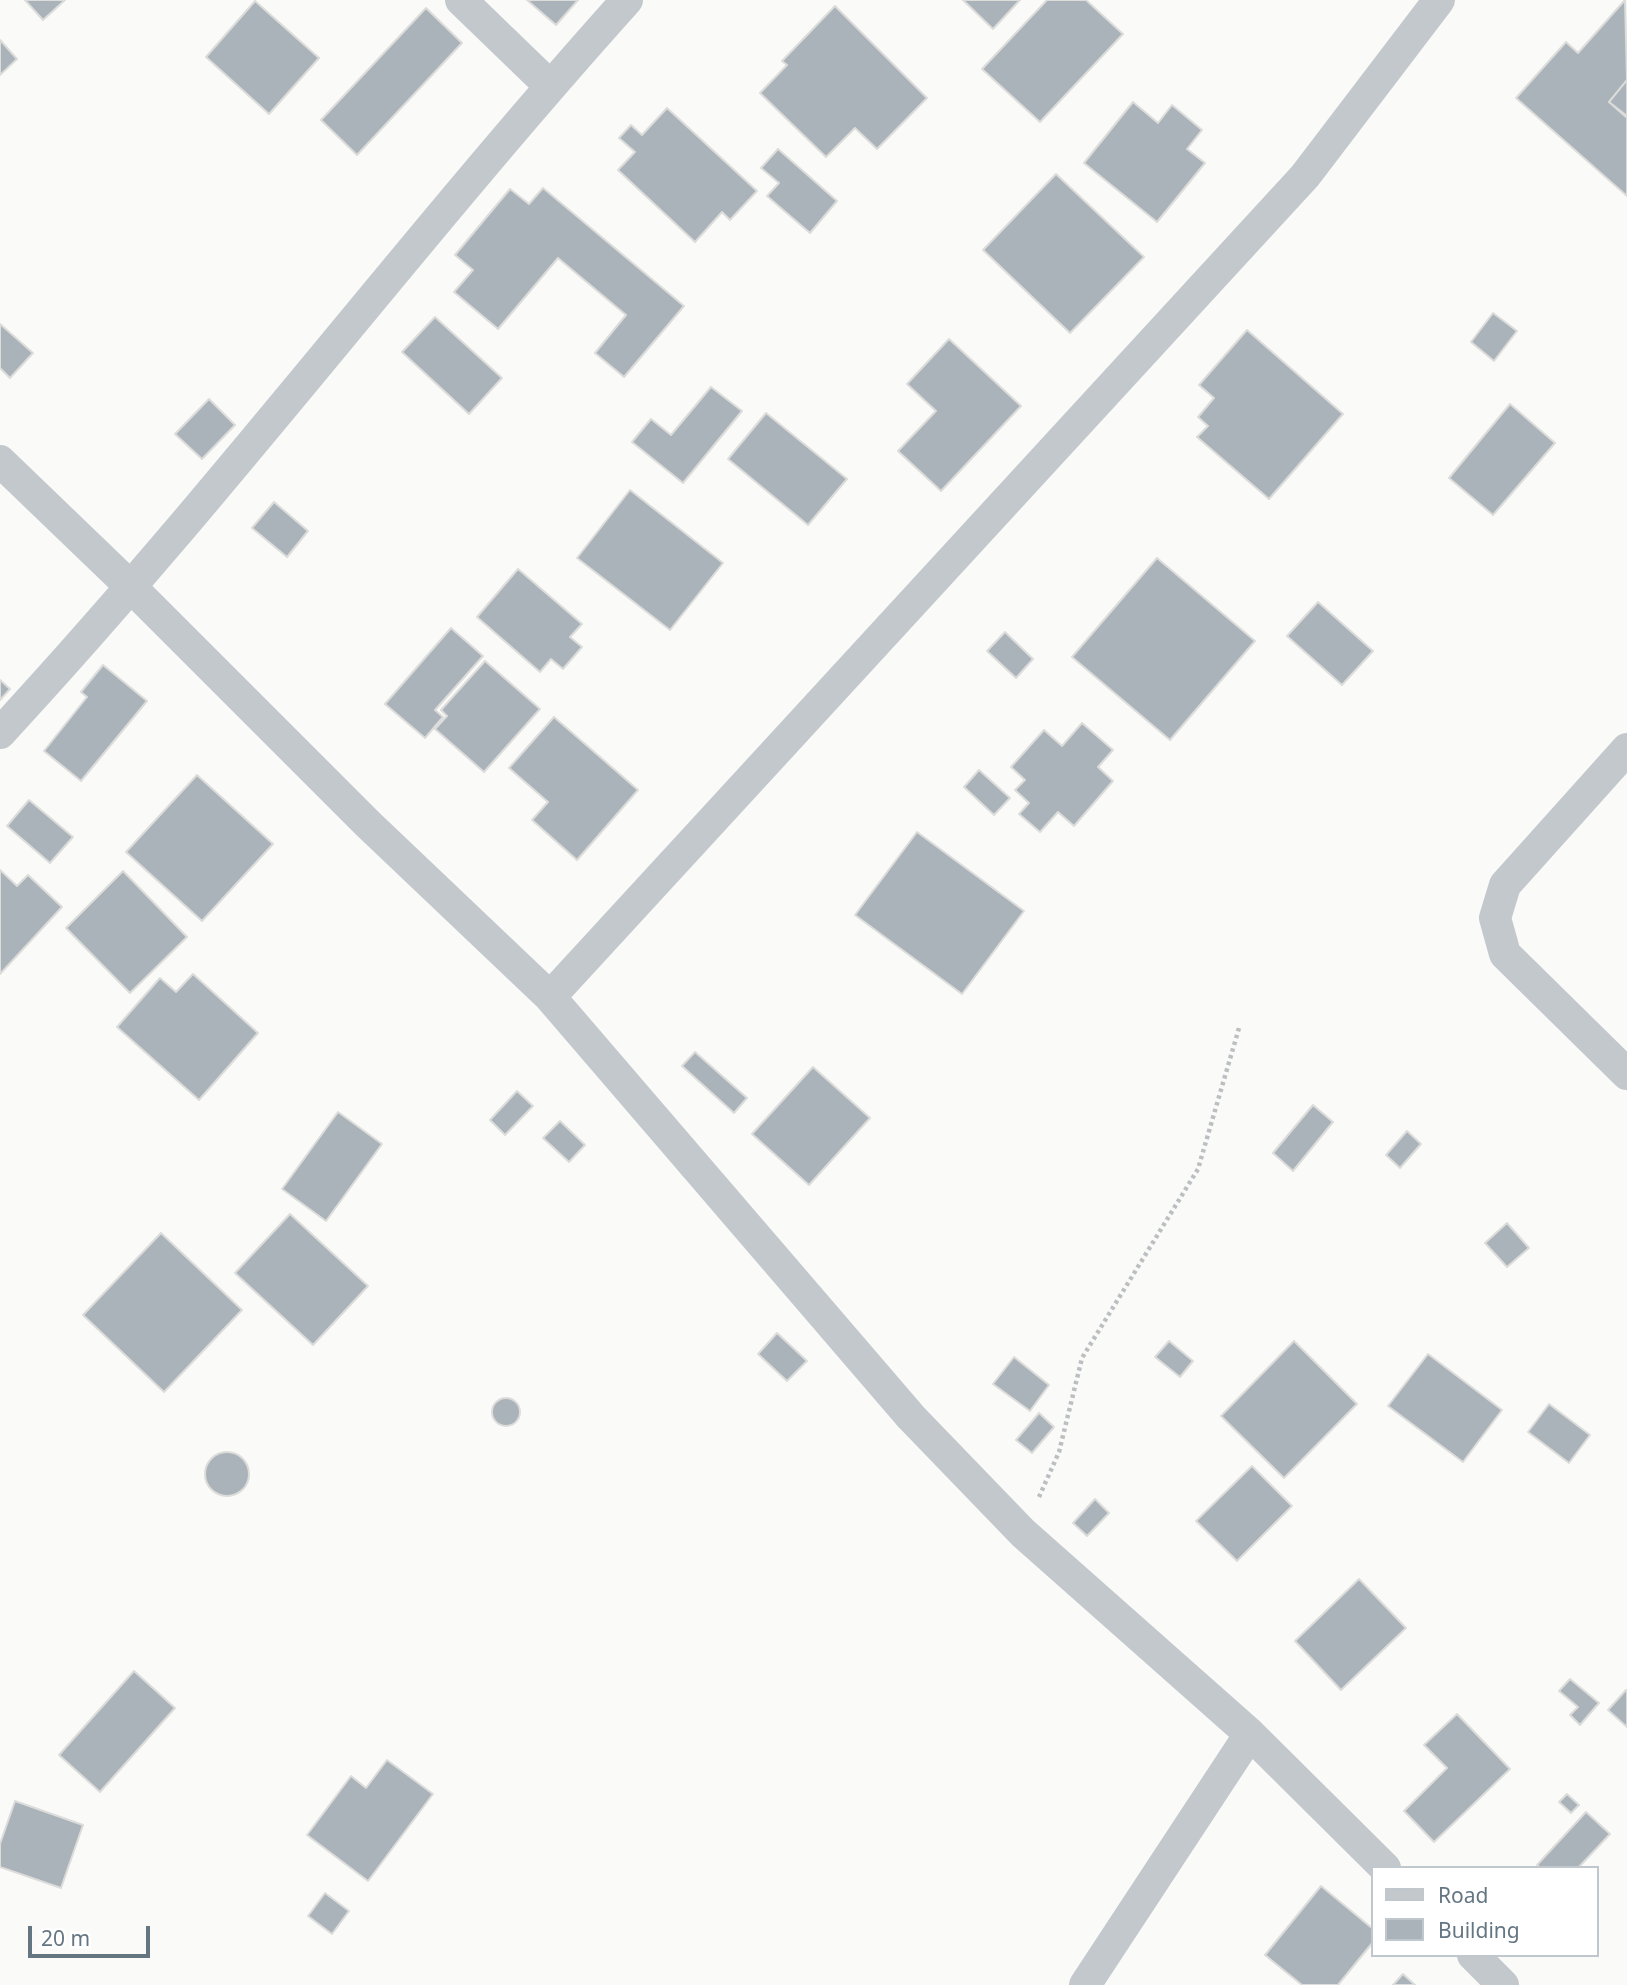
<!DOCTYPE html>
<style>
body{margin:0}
#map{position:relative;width:1627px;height:1985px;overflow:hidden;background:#fafaf8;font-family:"Noto Sans",sans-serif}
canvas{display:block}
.legend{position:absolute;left:1371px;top:1866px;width:228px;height:91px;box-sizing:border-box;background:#fff;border:2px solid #c1c8cd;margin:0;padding:9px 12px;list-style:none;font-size:21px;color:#657683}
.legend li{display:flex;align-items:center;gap:14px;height:35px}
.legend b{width:35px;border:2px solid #c1c8cd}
.scale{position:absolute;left:28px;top:1926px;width:122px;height:32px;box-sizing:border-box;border:4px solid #657683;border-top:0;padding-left:9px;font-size:21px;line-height:24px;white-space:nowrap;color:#657683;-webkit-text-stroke:5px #fff;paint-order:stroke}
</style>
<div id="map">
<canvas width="1627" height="1985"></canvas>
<ul class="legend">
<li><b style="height:9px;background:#c3c8cc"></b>Road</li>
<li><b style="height:19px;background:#aab3b9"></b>Building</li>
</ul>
<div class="scale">20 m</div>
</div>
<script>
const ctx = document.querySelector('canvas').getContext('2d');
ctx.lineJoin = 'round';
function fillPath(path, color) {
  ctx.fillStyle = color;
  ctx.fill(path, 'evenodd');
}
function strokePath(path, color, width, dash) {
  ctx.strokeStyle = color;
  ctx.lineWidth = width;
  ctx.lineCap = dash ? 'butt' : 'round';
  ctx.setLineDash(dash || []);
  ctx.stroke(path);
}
const building = new Path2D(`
 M25 0H65L43 20Z
 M527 0H578L556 25Z
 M963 0H1020L993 29Z
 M1047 0H1086L1123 34 1040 122 982 69Z
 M1625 0 1627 80 1609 102 1627 116V196L1516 98 1566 42 1578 53Z
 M255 1 319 58 269 114 206 57Z
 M835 6 927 98 877 149 855 128 826 157 760 93 787 65 782 61Z
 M426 8 462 43 357 155 321 120Z
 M0 40 17 59 0 75Z
 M1627 80V116L1626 117 1609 102Z
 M1133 102 1158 123 1172 105 1202 130 1187 149 1205 163 1157 222 1084 163Z
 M667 108 757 191 730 220 722 212 695 242 618 170 635 152 619 138 631 125 642 135Z
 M778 149 837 201 810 233 767 196 779 183 761 168Z
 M1056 174 1144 257 1070 333 983 250Z
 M543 188 684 306 624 377 595 353 626 315 558 258 498 329 454 292 473 270 455 255 510 189 529 204Z
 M1493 313 1517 331 1494 361 1471 342Z
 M435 317 502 378 469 414 402 352Z
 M0 324 33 353 10 378 0 368Z
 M1247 330 1343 414 1269 499 1197 437 1208 426 1198 417 1214 398 1199 385Z
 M949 339 1021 406 941 491 898 451 936 411 907 384Z
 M711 387 742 411 683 483 632 442 651 419 671 435Z
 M209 399 235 425 202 459 175 434Z
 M1510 404 1555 443 1493 515 1449 478Z
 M766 413 847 479 808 525 728 459Z
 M630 490 723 563 670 630 577 558Z
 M274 502 308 531 287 557 252 528Z
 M1157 558 1255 641 1170 740 1072 657Z
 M518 569 582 624 570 637 582 647 563 669 551 659 540 672 477 617Z
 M1318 602 1373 651 1342 685 1287 636Z
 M451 628 483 656 435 710 443 717 425 738 385 704Z
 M1005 632 1033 659 1016 678 987 651Z
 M485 661 540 709 484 772 435 729 447 716 441 710Z
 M103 665 147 701 81 781 44 751 87 697 81 692Z
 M0 680 10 689 0 700Z
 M554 717 638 790 577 860 532 820 548 802 509 768Z
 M1082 723 1113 750 1098 767 1113 781 1074 826 1058 812 1040 832 1019 814 1029 803 1015 790 1025 780 1011 767 1044 730 1062 746Z
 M979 770 1010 798 994 815 964 787Z
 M197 775 273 844 202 921 126 852Z
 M29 800 73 837 50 863 7 826Z
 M917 832 1024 911 962 994 855 915Z
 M0 870 17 886 28 875 62 907 0 974Z
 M123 871 187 937 130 993 66 928Z
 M193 974 258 1033 199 1100 117 1027 160 978 176 992Z
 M695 1052 747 1098 734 1113 682 1066Z
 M813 1067 870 1118 809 1185 752 1134Z
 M517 1091 533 1106 505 1135 490 1120Z
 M1313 1105 1333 1122 1293 1171 1273 1153Z
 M338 1112 382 1144 326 1221 282 1189Z
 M560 1121 585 1145 569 1162 543 1138Z
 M1407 1131 1421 1144 1400 1168 1386 1155Z
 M290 1214 368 1286 313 1345 235 1273Z
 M1507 1223 1529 1248 1507 1267 1485 1243Z
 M161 1233 242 1310 164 1392 83 1315Z
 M777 1333 807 1361 787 1381 758 1354Z
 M1169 1341 1193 1361 1180 1377 1155 1357Z
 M1294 1341 1357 1404 1284 1478 1221 1416Z
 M1428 1354 1502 1410 1463 1462 1388 1406Z
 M1014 1357 1049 1385 1030 1411 993 1384Z
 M492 1412a14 14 0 1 1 28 0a14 14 0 1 1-28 0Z
 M1549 1404 1590 1435 1569 1463 1528 1432Z
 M1039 1413 1054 1427 1032 1453 1016 1440Z
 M205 1474a22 22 0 1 1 44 0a22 22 0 1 1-44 0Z
 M1252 1466 1292 1506 1237 1561 1196 1521Z
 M1095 1499 1109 1513 1087 1536 1073 1523Z
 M1359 1579 1406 1628 1341 1690 1295 1641Z
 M134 1671 175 1708 100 1792 59 1755Z
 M1570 1679 1599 1703 1580 1725 1570 1715 1578 1707 1559 1691Z
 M1626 1690 1627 1691V1727L1608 1710Z
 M1457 1714 1510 1769 1434 1842 1404 1811 1447 1768 1424 1745Z
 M387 1760 433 1794 368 1881 307 1835 351 1776 366 1788Z
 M1567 1794 1579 1805 1571 1813 1559 1802Z
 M15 1801 83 1825 61 1888 0 1867V1844Z
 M1586 1812 1610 1834 1578 1868H1541L1537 1865Z
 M1321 1886 1373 1929V1942L1338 1985H1302L1265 1955Z
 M325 1893 349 1911 332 1934 308 1916Z
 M1403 1974 1415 1985H1393Z`);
fillPath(building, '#aab3b9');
strokePath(building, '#dcdcda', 2);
strokePath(new Path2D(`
 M1039 1497 1059 1452 1082 1358 1198 1169 1239 1028`), '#bbbfc2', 4.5, [3.5, 3.5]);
strokePath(new Path2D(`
 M461 0 550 86
 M0 461 132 588 368 824 550 997 911 1417 1023 1533 1250 1734 1385 1868
 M0 733C219 497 412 239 627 0
 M1627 749 1505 885 1495 918 1505 954 1627 1074
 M550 997 1305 176 1439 0
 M1473 1955 1503 1985
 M1085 1985 1250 1734`), '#c3c8cc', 32);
</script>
